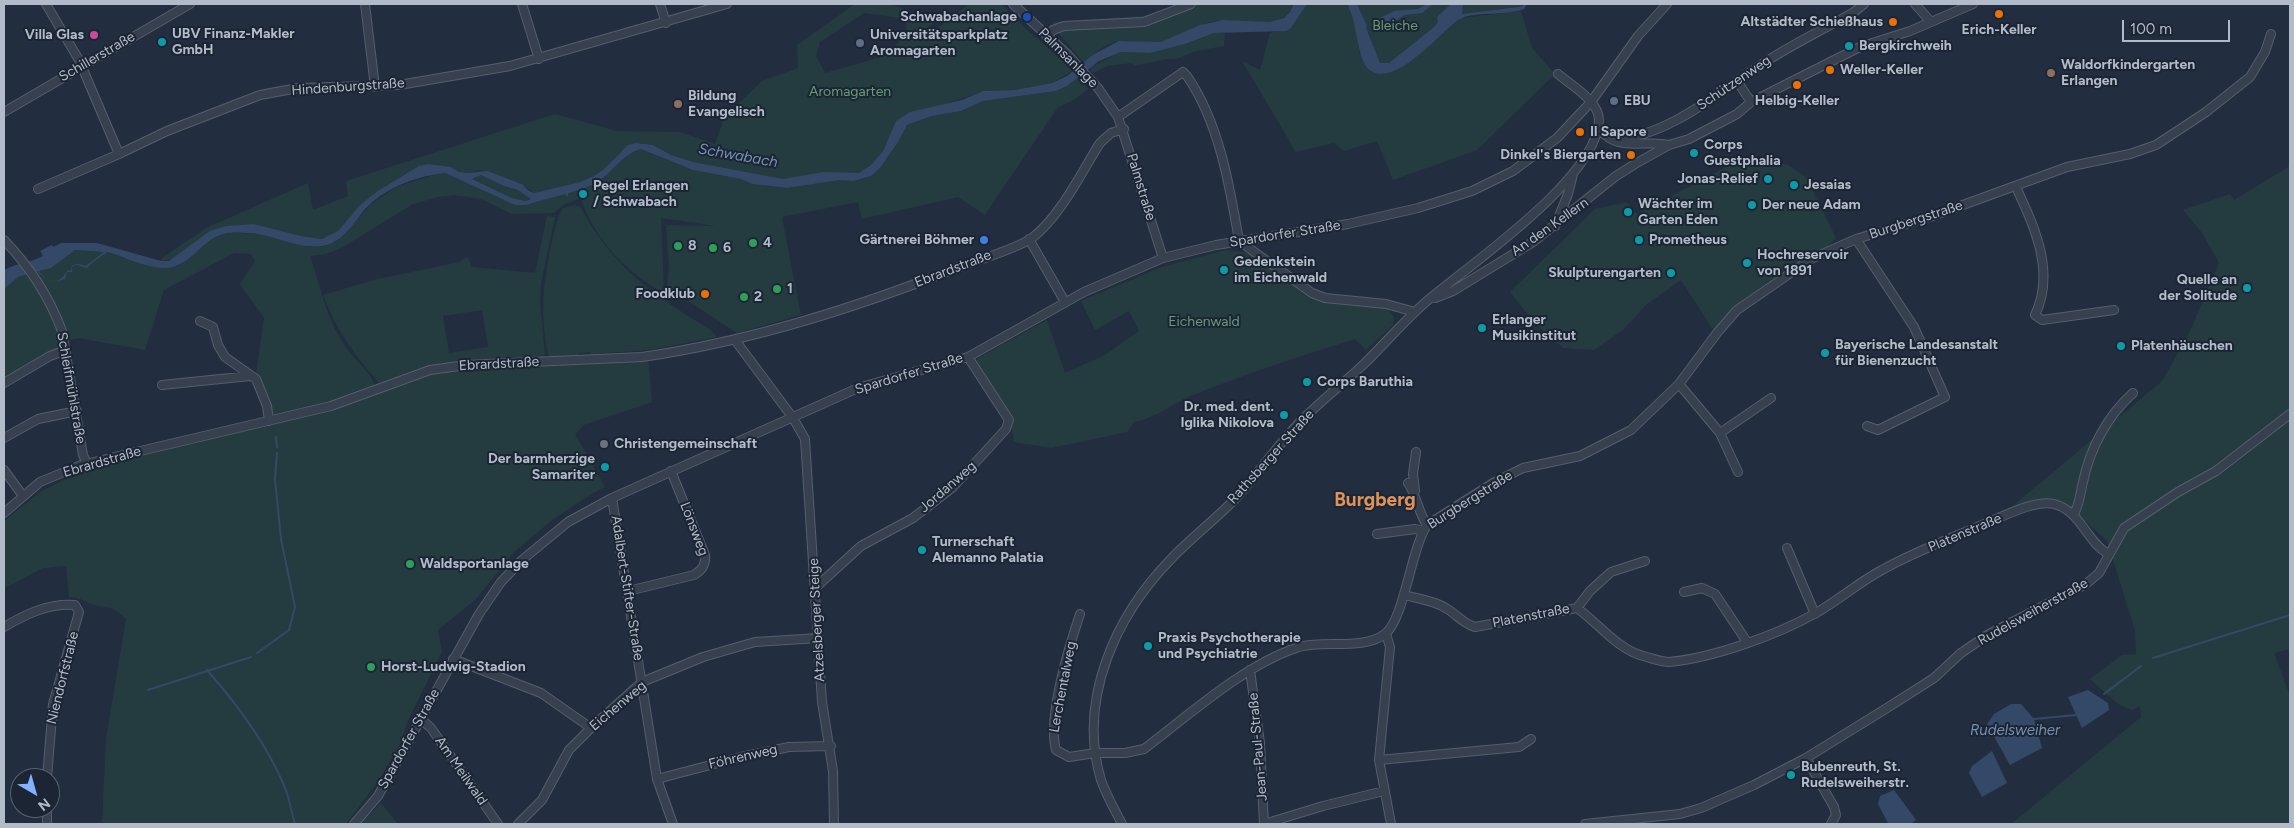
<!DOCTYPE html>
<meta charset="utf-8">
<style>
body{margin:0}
#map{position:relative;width:2294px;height:828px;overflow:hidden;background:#222e3f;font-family:Figtree,sans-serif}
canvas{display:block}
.frame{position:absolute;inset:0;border:5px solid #b2bbca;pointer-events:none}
.north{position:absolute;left:10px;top:768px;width:50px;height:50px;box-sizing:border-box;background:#1b2534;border:1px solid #576170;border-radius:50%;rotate:142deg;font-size:14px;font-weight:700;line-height:20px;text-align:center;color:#b2bbca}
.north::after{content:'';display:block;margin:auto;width:18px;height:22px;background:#82b1ff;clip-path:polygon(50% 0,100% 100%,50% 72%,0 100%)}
.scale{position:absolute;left:2122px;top:20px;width:108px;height:22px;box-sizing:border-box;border:2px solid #b2bbca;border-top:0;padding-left:6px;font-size:15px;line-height:18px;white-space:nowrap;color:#b2bbca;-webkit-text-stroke:4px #1b2534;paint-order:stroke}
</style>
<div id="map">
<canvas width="2294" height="828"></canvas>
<div class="frame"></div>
<div class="north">N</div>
<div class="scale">100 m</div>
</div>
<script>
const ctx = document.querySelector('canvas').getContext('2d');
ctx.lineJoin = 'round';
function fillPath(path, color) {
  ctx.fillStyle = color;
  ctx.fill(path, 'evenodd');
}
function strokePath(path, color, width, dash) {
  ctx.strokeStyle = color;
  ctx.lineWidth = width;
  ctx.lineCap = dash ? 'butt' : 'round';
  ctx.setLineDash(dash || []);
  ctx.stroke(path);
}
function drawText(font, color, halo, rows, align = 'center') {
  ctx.font = font + ' Figtree,sans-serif';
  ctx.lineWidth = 4;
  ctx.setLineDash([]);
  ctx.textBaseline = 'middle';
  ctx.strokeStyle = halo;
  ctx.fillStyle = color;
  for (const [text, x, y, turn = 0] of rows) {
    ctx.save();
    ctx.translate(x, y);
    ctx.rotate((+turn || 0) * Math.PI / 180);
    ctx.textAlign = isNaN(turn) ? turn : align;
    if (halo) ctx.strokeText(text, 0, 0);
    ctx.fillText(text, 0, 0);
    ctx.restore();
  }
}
fillPath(new Path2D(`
 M855 4H891L936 21C925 30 920 35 906 29L907 19 864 13 820 42 816 56 825 73 885 56 904 37 914 39 930 34 969 4H1002L1028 31 1054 53 1072 71 1052 83 1015 90 983 91 896 121 883 151 871 165 859 173 783 179 693 162 671 155 653 145 636 143 619 153 604 169 594 176 580 182 534 193 520 183 480 170 469 173 459 172 451 167 429 164 360 205 338 231 329 236 322 239 301 236 254 224 226 226 173 259 161 261 162 258 206 228 308 183 313 210 348 196 346 181 555 114 617 131 680 132 715 144 724 118 762 81 798 68 797 45Z
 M1184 4H1294C1281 35 1241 17 1215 21 1195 24 1180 38 1162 42 1148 45 1133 39 1120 41 1107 42 1093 54 1084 63L1060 35 1052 22 1144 16Z
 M1307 4H1347L1353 14 1360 54 1393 72 1417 56 1461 18 1521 11 1532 48 1555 74 1477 150 1393 180 1377 141 1344 151 1334 143 1296 152 1242 61 1260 70 1270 33 1291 28Z
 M1357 4H1451L1434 27 1389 63 1380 64 1366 28 1367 26Z
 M1463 4H1523L1518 7 1461 14Z
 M1214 33H1225L1224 46 1196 51 1176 59H1166L1134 66 1132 63 1107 66 1094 73 1089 68 1121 52 1150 53 1185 44Z
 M1077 77 1088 89 1072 101 1058 107 985 215 958 197 862 219 858 202 782 217 801 315 737 333 667 287 669 266 666 225 717 226 661 218 664 293C628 274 593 238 581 198L563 205 554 213 512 214 481 199 454 195 438 197 413 204 343 247 326 254 310 256C321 288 327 322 348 350 354 359 376 377 374 387L330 403 272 418 256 374 264 318 240 284 255 261 251 254 234 253 164 290 145 350 79 338 58 342V351L27 364 4 380V289L18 277 45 267 75 250 106 252 151 266H177L218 235 231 233 265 234 309 247H321L335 242 343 236 370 205 396 187 433 175 445 173 515 205C539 199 567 195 591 185 610 177 621 155 641 149L693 170 741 179 752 184 787 188 840 180 853 181 871 176 880 168 898 142 907 125 932 116 961 111 983 101 1056 91 1067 86Z
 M1747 156 1788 165 1806 177 1836 238 1828 246 1806 256 1736 305 1714 331 1681 280 1647 304 1624 329 1594 350 1563 348 1534 322 1510 292 1595 209 1627 202 1637 214Z
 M2290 166V649L2274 653 2290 696V824H2011L2141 717 2140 706 2132 710 2118 704 2090 679 2122 655 2136 654 2135 630 2107 541 2077 513 2035 501 2008 510 2162 381 2188 336 2219 263 2203 234 2183 210 2230 194 2234 200Z
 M481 175 504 186 518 190 533 198 525 201 512 198 472 179Z
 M575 205 581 208C612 267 656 297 711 330L717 337 648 350 591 354 590 352 579 353 578 356 549 357C537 312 546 259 559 215L563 208Z
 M547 216 555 217 541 283 540 299 545 359 421 370 380 384C355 355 337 332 323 295L374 280 459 262 468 257 472 267 535 273ZM482 310 488 347 449 353 443 316Z
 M1226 250 1249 253 1315 298 1388 309 1394 317 1393 325 1366 350 1355 339C1300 356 1248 373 1196 394 1174 402 1157 418 1134 422L1127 432 1051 448 1014 442 1009 413 975 365 978 358 1047 320 1065 373 1105 355 1139 331 1129 311 1095 330 1081 301 1162 267Z
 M648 358 652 402 584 425 575 434 605 487 586 497 551 521 514 552 476 599 438 630 442 652 408 720 400 744 379 780 346 824H102L106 739 126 619C111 603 106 610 89 603 80 599 80 598 69 597L66 566 43 568 5 588 4 521 43 490 97 465 182 443 312 415 431 373 466 368 547 366Z
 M381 803 398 824H360Z`), '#243c40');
fillPath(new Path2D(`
 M1294 4H1307L1291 28 1286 31 1214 33 1185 44 1150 53 1121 52 1099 61 1067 86 1056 91 983 101 961 111 932 116 907 125 898 142 880 168 871 176 853 181 840 180 787 188 752 184 741 179 693 170 641 149C621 155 612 174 594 184 576 193 546 198 526 205H515L445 173C418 176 390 186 369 205 357 217 348 236 332 243 305 255 275 233 247 233 238 232 228 232 220 235 201 242 188 268 165 268 146 268 125 257 107 252 99 258 92 262 87 268L77 265 72 266V272H67L65 279C52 283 49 283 37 271L18 277 4 289V270C17 263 30 263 43 256L40 251 52 245 53 247 61 243H97L161 261H169L210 231 226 226 254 224 301 236 322 239 338 231 360 205 378 191 419 166 429 164 451 167 459 172 468 173 487 171 522 184 529 191 534 193 580 182 594 176 604 169 628 145 636 143 653 145 671 155 693 162 783 179 824 172 859 173 871 165 883 151 896 121 910 112 962 100 983 91 1015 90 1052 83 1067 76 1094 54 1119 41 1161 42 1200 25 1223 20 1269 22 1284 18 1290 12ZM481 175 504 186 518 190 531 199 525 201 512 198 472 179ZM75 250 104 252 86 266 78 264 72 265 71 271 68 270C58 285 50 286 39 271L51 268Z
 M1347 4H1357L1367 26 1366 28 1380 63H1389L1434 27 1438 22 1437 17 1451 4H1463L1462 14 1518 7 1527 4 1524 9C1507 16 1474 11 1460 19 1441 31 1397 87 1371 71 1356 62 1358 21 1347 4Z
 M1427 4H1433L1422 13 1405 15 1386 26 1373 24 1374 21 1394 11 1418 9Z
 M2088 690 2108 703 2109 710 2082 728 2068 697Z
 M2011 704H2021L2034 719 2042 748 2010 765 1987 724 1994 714Z
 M1992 751 2007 783 1982 797 1969 773 1972 766Z
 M1894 790 1916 820 1910 824 1888 823 1878 804 1880 796Z`), '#344967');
strokePath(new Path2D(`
 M567 192V195
 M276 437 277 447
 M257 653 289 630 295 607 281 539 275 479 277 453
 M2153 658 2290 615
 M207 670C237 704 265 742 283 783 289 795 291 811 295 824
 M148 690 251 657
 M2104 694 2141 666
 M2034 719 2076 715`), '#344967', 2);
const minor = new Path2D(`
 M46 4 79 60 119 154
 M365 4 375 87
 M522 4 539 59
 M660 4 666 23
 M1013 4 1068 55 1098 88 1118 117 1163 258
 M1915 4 1931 22
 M1047 37 1053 30 1064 26 1144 22 1191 4
 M1737 81 1751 102
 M4 112 190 4
 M1118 117 1183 72 1187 76C1219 122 1230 187 1239 241
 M1598 129C1601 132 1606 137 1610 137 1658 146 1731 83 1770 59 1797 42 1826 28 1854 12L1864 4
 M1609 138C1628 149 1647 140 1669 145
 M2016 187C2034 226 2056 272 2035 315L2042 320 2114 310
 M38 189 119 154 167 131 260 95 298 88 399 85 510 66 727 4
 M1555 226 1568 194 1573 174
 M1029 239 1065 302
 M1856 239 1914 327 1945 397 1878 430 1867 426
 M4 240C30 267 49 296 62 331L83 455 87 464
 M1239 241 1312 293 1325 298 1386 304 1415 312
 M1435 298 1453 291 1533 242 1616 176 1635 164 1669 145 1689 139 1737 114 1751 102 1860 47 1910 31 1973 4
 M200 321 213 327 218 345 225 357 256 379 267 406 269 421
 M735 340 793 418 805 439 822 702 833 771 834 824
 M4 383 50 356 66 350
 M1679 384 1720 433 1738 472
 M162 385 250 376
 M1720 433 1771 398
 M4 438 38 419 77 411
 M4 470 23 496
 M1408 483C1417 496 1418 512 1427 525
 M1415 491 1413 474 1416 452
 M612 498 657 779 673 824
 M4 513 40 482 81 465 331 406 430 370 466 365 642 357C752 341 858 307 962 266 981 259 1016 249 1032 238 1060 217 1081 173 1100 143L1111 133 1124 129
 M2074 514C2080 503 2080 494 2083 482 2090 448 2108 415 2133 393
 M1377 534 1415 529 1423 531
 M1787 548 1815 614
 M815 588 861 546 913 518 953 487 1006 429 1009 420 968 357
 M628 591 694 575C702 570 706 565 705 555L671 471
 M1684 592 1702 588 1715 594 1747 642
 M1404 595C1419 599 1436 601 1449 610 1459 617 1463 623 1475 627L1577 608C1598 623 1617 649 1643 656 1651 658 1661 662 1669 662 1713 658 1777 635 1816 613 1839 600 1859 582 1882 570 1914 552 1949 539 1982 525 2000 518 2035 499 2054 504 2081 511 2086 541 2108 554
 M1577 608 1590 591 1611 572 1645 561
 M1080 614C1069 647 1047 716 1056 750L1069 757 1095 753H1125L1144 749C1189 715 1243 666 1296 648 1321 639 1363 651 1385 634 1404 620 1411 549 1427 525L1493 483 1523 468 1580 456 1631 430 1679 384 1717 333 1737 310 1811 259 1856 239 1930 217 2067 167 2130 154 2156 145 2206 112 2250 77 2265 52 2271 34
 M4 627C26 614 49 603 75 605L79 612 53 704 47 778
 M1386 634 1390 647 1379 760 1391 824
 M453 659 541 693 591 728
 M1250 670 1260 743 1264 824 1323 806 1384 791
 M421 719 431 728 498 824
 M1806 758 1834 807 1836 815 1831 824
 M1379 760 1519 747 1531 739
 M657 779 741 757 789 747 831 746
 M47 824V808
 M354 824 378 796 479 614 501 582 522 560 568 522 612 498 858 388 968 357 1084 292 1163 258 1216 245 1348 224 1418 208 1472 191 1513 171 1557 138 1591 102 1638 36 1667 4
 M518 824 542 800 569 750 591 728 642 682 703 657 755 642 819 638
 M1122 824C1115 810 1106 795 1101 780 1077 699 1116 615 1172 558 1192 537 1216 519 1236 498 1258 474 1277 446 1299 423 1321 400 1346 382 1368 360 1387 341 1406 319 1427 301 1469 265 1598 178 1599 120 1599 101 1572 86 1558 74
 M1585 824 1680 814 1701 808 1754 785 1806 758 1887 708 1934 678 1961 653 1989 634 2086 584 2099 573 2124 528 2178 492 2216 471 2290 414`);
strokePath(minor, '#545e6d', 10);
strokePath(minor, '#36404f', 8);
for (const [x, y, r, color] of [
 [1999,14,5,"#e8710a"],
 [1027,17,5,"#1a4fb4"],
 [1893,22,5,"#e8710a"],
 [94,35,5,"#d1479c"],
 [162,42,5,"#0f9aa8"],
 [860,43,5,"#5c6f8a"],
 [1849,46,5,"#0f9aa8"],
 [1830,70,5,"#e8710a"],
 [2051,73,5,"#8d6e63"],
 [1797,85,5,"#e8710a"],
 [1614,101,5,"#5c6f8a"],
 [678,104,5,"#8d6e63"],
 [1580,132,5,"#e8710a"],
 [1694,153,5,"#0f9aa8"],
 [1631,155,5,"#e8710a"],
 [1768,179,5,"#0f9aa8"],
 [1794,185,5,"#0f9aa8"],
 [583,194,5,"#0f9aa8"],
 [1752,205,5,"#0f9aa8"],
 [1628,212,5,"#0f9aa8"],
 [984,240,5,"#3f7fe0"],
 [1639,240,5,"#0f9aa8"],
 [753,243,5,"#2e9e5b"],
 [678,246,5,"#2e9e5b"],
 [713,248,5,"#2e9e5b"],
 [1747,263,5,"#0f9aa8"],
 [1224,270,5,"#0f9aa8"],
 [1671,273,5,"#0f9aa8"],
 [2247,288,5,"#0f9aa8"],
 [777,289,5,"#2e9e5b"],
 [705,294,5,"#e8710a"],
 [744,297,5,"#2e9e5b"],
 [1482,328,5,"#0f9aa8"],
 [2121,346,5,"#0f9aa8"],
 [1825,353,5,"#0f9aa8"],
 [1307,382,5,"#0f9aa8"],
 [1284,415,5,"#0f9aa8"],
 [604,444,5,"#6b7280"],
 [605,467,5,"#0f9aa8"],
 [922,550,5,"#0f9aa8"],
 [410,564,5,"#2e9e5b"],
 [1148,646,5,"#0f9aa8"],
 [371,667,5,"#2e9e5b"],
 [1791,775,5,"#0f9aa8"]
]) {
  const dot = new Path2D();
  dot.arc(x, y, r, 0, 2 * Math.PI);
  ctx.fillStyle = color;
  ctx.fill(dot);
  strokePath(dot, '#1b2534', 2);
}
drawText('bold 14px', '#b2bbca', '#1b2534', [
 ["Schwabachanlage",1017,17,"right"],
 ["Altstädter Schießhaus",1883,22,"right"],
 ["Erich-Keller",1999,30,"center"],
 ["UBV Finanz-Makler",172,34],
 ["GmbH",172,50],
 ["Villa Glas",84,35,"right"],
 ["Universitätsparkplatz",870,35],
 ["Aromagarten",870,51],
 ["Bergkirchweih",1859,46],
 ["Waldorfkindergarten",2061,65],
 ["Erlangen",2061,81],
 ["Weller-Keller",1840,70],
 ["Bildung",688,96],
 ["Evangelisch",688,112],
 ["EBU",1624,101],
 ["Helbig-Keller",1797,101,"center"],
 ["Il Sapore",1590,132],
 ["Corps",1704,145],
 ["Guestphalia",1704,161],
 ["Dinkel's Biergarten",1621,155,"right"],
 ["Jonas-Relief",1758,179,"right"],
 ["Jesaias",1804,185],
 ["Pegel Erlangen",593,186],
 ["/ Schwabach",593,202],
 ["Wächter im",1638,204],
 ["Garten Eden",1638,220],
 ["Der neue Adam",1762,205],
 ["Gärtnerei Böhmer",974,240,"right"],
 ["Prometheus",1649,240],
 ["4",763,243],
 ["8",688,246],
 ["6",723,248],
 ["Hochreservoir",1757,255],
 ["von 1891",1757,271],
 ["Gedenkstein",1234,262],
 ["im Eichenwald",1234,278],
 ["Skulpturengarten",1661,273,"right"],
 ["Quelle an",2237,280,"right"],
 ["der Solitude",2237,296,"right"],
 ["1",787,289],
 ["Foodklub",695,294,"right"],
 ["2",754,297],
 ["Erlanger",1492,320],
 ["Musikinstitut",1492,336],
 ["Bayerische Landesanstalt",1835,345],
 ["für Bienenzucht",1835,361],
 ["Platenhäuschen",2131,346],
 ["Corps Baruthia",1317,382],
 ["Dr. med. dent.",1274,407,"right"],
 ["Iglika Nikolova",1274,423,"right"],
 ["Christengemeinschaft",614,444],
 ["Der barmherzige",595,459,"right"],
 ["Samariter",595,475,"right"],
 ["Turnerschaft",932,542],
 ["Alemanno Palatia",932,558],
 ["Waldsportanlage",420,564],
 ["Praxis Psychotherapie",1158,638],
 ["und Psychiatrie",1158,654],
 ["Horst-Ludwig-Stadion",381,667],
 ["Bubenreuth, St.",1801,767],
 ["Rudelsweiherstr.",1801,783]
], 'left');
drawText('14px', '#679d74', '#1b2534', [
 ["Bleiche",1395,26],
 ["Aromagarten",850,92],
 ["Eichenwald",1204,322]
]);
drawText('14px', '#b2bbca', '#1b2534', [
 ["Schillerstraße",97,57,-30],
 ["Palmsanlage",1068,58,45],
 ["Schützenweg",1734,83,-34],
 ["Hindenburgstraße",348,87,-4],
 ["Palmstraße",1141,187,73],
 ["Burgbergstraße",1916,220,-18],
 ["An den Kellern",1550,227,-35],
 ["Spardorfer Straße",1285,234,-9],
 ["Ebrardstraße",953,269,-21],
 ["Ebrardstraße",499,364,-3],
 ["Spardorfer Straße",909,374,-17],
 ["Schleifmühlstraße",71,388,80],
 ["Rathsberger Straße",1271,457,-48],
 ["Ebrardstraße",102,462,-16],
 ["Jordanweg",948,487,-41],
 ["Burgbergstraße",1470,500,-32],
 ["Lönsweg",694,529,69],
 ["Platenstraße",1965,533,-23],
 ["Adalbert-Stifter-Straße",627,588,81],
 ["Rudelsweiherstraße",2033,612,-29],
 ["Platenstraße",1531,616,-11],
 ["Atzelsberger Steige",817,620,-93],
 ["Niendorfstraße",63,678,-76],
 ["Lerchentalweg",1063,687,-79],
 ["Eichenweg",618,706,-40],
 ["Spardorfer Straße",409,739,-61],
 ["Jean-Paul-Straße",1258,747,-95],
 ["Föhrenweg",743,757,-13],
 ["Am Meilwald",461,771,55]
]);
drawText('italic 15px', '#7790b4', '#1b2534', [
 ["Schwabach",738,156,10],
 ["Rudelsweiher",2015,731]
]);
drawText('bold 19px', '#dd945a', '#1b2534', [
 ["Burgberg",1375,500]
]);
</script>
